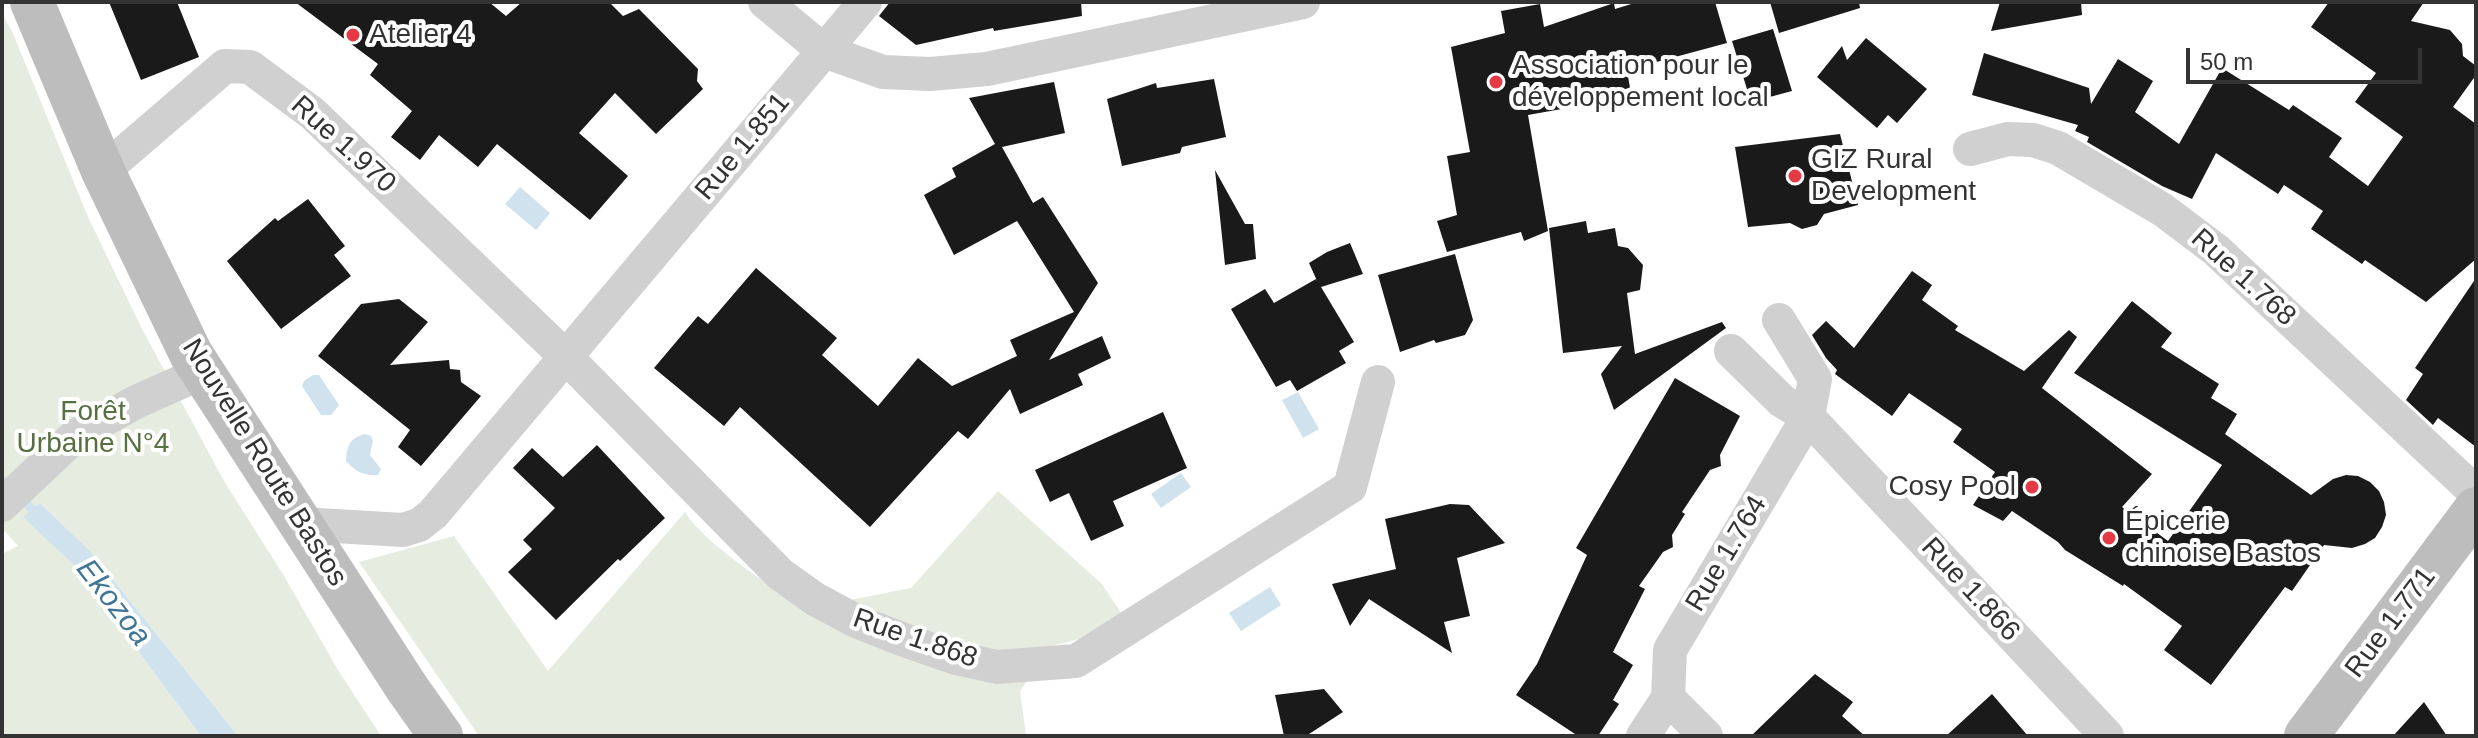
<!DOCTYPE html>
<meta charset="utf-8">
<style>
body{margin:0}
#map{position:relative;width:2478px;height:738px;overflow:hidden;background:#fff;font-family:Arial,sans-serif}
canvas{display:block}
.frame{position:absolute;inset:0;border:4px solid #333;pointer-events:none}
.scale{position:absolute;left:2186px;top:48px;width:236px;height:36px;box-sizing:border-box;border:4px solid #333;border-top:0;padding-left:10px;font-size:24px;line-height:28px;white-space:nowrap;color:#333;-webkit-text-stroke:6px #fff;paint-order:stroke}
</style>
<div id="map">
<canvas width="2478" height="738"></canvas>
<div class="frame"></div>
<div class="scale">50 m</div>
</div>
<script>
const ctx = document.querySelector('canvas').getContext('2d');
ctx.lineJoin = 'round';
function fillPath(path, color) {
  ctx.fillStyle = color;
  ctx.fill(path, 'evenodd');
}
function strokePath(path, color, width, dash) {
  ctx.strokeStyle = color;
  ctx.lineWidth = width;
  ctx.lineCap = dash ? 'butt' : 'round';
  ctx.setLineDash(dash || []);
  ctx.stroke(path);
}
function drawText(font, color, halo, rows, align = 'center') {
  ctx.font = font + ' Arial,sans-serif';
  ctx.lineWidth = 8;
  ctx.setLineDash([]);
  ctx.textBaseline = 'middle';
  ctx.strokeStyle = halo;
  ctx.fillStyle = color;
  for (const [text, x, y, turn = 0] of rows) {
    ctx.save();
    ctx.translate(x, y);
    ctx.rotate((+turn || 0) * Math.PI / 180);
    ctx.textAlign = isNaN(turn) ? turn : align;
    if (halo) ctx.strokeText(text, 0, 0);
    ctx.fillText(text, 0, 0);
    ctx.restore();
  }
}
fillPath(new Path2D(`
 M2 14 12 31 88 217 142 329 224 481 284 576 338 670 381 736H238L90 551 40 503 24 517 76 567 201 736H2V554L18 546 2 528Z
 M998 491 1102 584 1121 613 1099 634 1052 646 1020 691 1026 736H479L359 562 454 536 548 671 685 512C705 545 771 585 804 609L911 588Z`), '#e6ecdf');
fillPath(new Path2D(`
 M520 187 550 213 536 230 505 204Z
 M313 375H319L339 405 331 415H321L302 386 304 381Z
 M1298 392 1319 429 1303 438 1282 400Z
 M365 434 371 436 373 441 370 455 381 469 378 475C363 476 355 471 346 461 347 445 350 438 365 434Z
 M1181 473 1191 487 1161 508 1151 494Z
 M40 503 90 551 238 736H201L76 567 23 517Z
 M1270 587 1281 605 1241 631 1229 613Z`), '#cfe2ee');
strokePath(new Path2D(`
 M2 480 40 517`), '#cfe2ee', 9);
fillPath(new Path2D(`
 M109 2H177L199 57 141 80Z
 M295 2H489L506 16 522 2H609L623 16 639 9 698 69 697 81 703 89 656 134 615 93 579 133 628 176 590 220 497 144 478 167 439 135 420 160 391 137 412 111 370 75 378 64Z
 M890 2H1081L1082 16 994 31 993 28 916 45 879 16Z
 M1638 2H1715L1727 43 1627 70 1630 88 1583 98 1584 105 1528 115 1548 231 1524 241 1521 232 1447 252 1437 221 1457 215 1447 156 1470 152 1451 47 1505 33 1501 11 1540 4 1544 27 1614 3 1615 9Z
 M1770 2H1859L1860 8 1779 33Z
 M2000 2H2081L2082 15 1991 31Z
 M2329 2H2424L2411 21 2450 30 2462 44 2463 56 2476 66V75L2453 107 2476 124V259L2426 302 2365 260 2362 264 2311 229 2323 211 2284 185 2278 194 2216 153 2192 199 2162 186 2087 142 2089 137 2075 131 2078 125 1972 95 1984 53 2089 88 2091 104 2118 59 2153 81 2135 112 2179 144 2222 68 2289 110 2293 105 2342 138 2329 157 2368 186 2403 137 2355 102 2376 73 2311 27Z
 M1773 29 1792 91 1751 102 1732 41Z
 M1866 38 1927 89 1897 123 1888 115 1877 128 1817 77 1842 46 1847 60Z
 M1214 79 1226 137 1182 147 1180 153 1122 166 1107 99 1156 83 1157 88Z
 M1054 82 1065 133 1002 147 1033 203 1043 197 1098 283 1049 360 1102 336 1111 358 1078 374 1083 385 1020 414 1010 389 968 439 958 431 870 527 740 407 724 426 654 368 698 316 708 324 756 268 837 338 822 355 878 406 918 358 952 386 1017 356 1010 340 1074 312 1017 221 954 255 924 195 956 177 952 168 995 144 969 98Z
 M1840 134 1858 205 1824 214 1817 225 1802 229 1790 223 1748 227 1735 147Z
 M1215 170 1245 224H1253L1256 259 1225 265Z
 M308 199 345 246 334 255 351 276 281 329 227 261 275 218 278 221Z
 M1586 221 1588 233 1615 228 1618 246 1628 248 1643 265 1640 290 1627 293 1635 354 1722 322 1726 328 1614 410 1601 374 1622 346 1563 353 1549 228Z
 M1350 243 1363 274 1321 287 1354 342 1339 351 1346 363 1297 391 1290 380 1276 387 1231 309 1265 289 1274 303 1316 279 1318 283 1309 263 1327 252Z
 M1455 254 1473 320 1465 335 1436 343 1434 340 1400 352 1378 275Z
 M1912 271 1932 285 1922 300 1958 326 1955 330 2024 371 2069 330 2077 337 2042 388 2152 474 2122 507 2168 541 2222 465 2074 373 2132 301 2172 333 2161 347 2219 384 2211 398 2237 414 2225 434 2311 495 2333 479 2346 475 2358 476 2370 482 2379 491 2384 502 2386 515 2382 527 2375 538 2365 544 2352 548 2324 545 2292 591 2285 587 2211 685 2164 650 2182 626 2124 584 2123 586 2065 550 2058 542 2012 511 2003 521 1973 505 1995 472 1953 442 1962 429 1909 393 1892 416 1835 374 1837 370 1826 358 1812 335 1826 321 1854 348Z
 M2476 278V447L2438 418 2433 425 2406 400 2423 374 2415 368Z
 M399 299 428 322 390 365 449 360 450 369 460 370 461 382 481 396 421 466 398 447 410 430 318 356 361 304Z
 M1675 378 1740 416 1720 455 1721 466 1710 470 1682 512 1685 514 1672 535 1673 547 1663 552 1639 586 1645 589 1613 652 1633 665 1613 700 1619 704 1598 736H1578L1516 695 1537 664 1587 555 1576 548Z
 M1163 412 1187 468 1113 501 1124 526 1091 541 1069 493 1050 502 1035 470Z
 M597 445 665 518 620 561 618 559 556 620 508 572 532 549 523 540 555 508 513 468 532 448 563 477Z
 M1450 504 1469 505 1505 543 1457 558 1470 616 1444 622 1452 653 1369 599 1350 626 1332 584 1396 569 1385 519Z
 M1815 674 1853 702 1842 716 1865 736H1751Z
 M1324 689 1343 712 1306 736H1284L1275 695Z
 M1992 694 2028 736H1946Z
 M2424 702 2447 736H2393Z`), '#1a1a1a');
strokePath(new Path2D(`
 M765 2 824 51 865 2
 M1970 149 2008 139 2033 140 2058 148 2163 210 2216 250 2476 493
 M103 171 225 66 250 67 312 113 566 357 780 574 815 599 856 621 904 640 956 658 997 667 1076 661 1350 487 1378 382
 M1779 320 1815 379 1808 417 2107 736
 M2 505 75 436 136 402 201 373
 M301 524 403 530 419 525 433 514 824 51 883 72 930 74 987 69 1303 2
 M1668 698 1670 650 1808 417 1782 401 1731 351
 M1668 698 1706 736
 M1643 736 1668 698`), '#d0d0d0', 34);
strokePath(new Path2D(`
 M32 2 103 171 191 354 407 688 441 736
 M2306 736 2476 509`), '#bdbdbd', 44);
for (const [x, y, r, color] of [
 [353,35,8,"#e63946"],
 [1496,82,8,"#e63946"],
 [1795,176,8,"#e63946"],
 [2032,487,8,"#e63946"],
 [2109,538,8,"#e63946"]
]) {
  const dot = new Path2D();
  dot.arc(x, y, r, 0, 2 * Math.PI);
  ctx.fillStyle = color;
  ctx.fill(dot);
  strokePath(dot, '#fff', 3);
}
drawText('28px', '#333', '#fff', [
 ["Atelier 4",369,35],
 ["Association pour le",1512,66],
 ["développement local",1512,98],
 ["GIZ Rural",1811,160],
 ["Development",1811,192],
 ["Cosy Pool",2016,487,"right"],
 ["Épicerie",2125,522],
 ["chinoise Bastos",2125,554]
], 'left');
drawText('28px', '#333', '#fff', [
 ["Rue 1.970",343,145,42],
 ["Rue 1.851",743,147,-50],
 ["Rue 1.768",2243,278,42],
 ["Nouvelle Route Bastos",264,463,58],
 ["Rue 1.764",1727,554,-59],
 ["Rue 1.866",1970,590,47],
 ["Rue 1.771",2391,623,-53],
 ["Rue 1.868",915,639,19]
]);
drawText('28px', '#56703f', '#fff', [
 ["Forêt",93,412],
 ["Urbaine N°4",93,444]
]);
drawText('italic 30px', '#3f7597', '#fff', [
 ["Ekozoa",113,603,52]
]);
</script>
